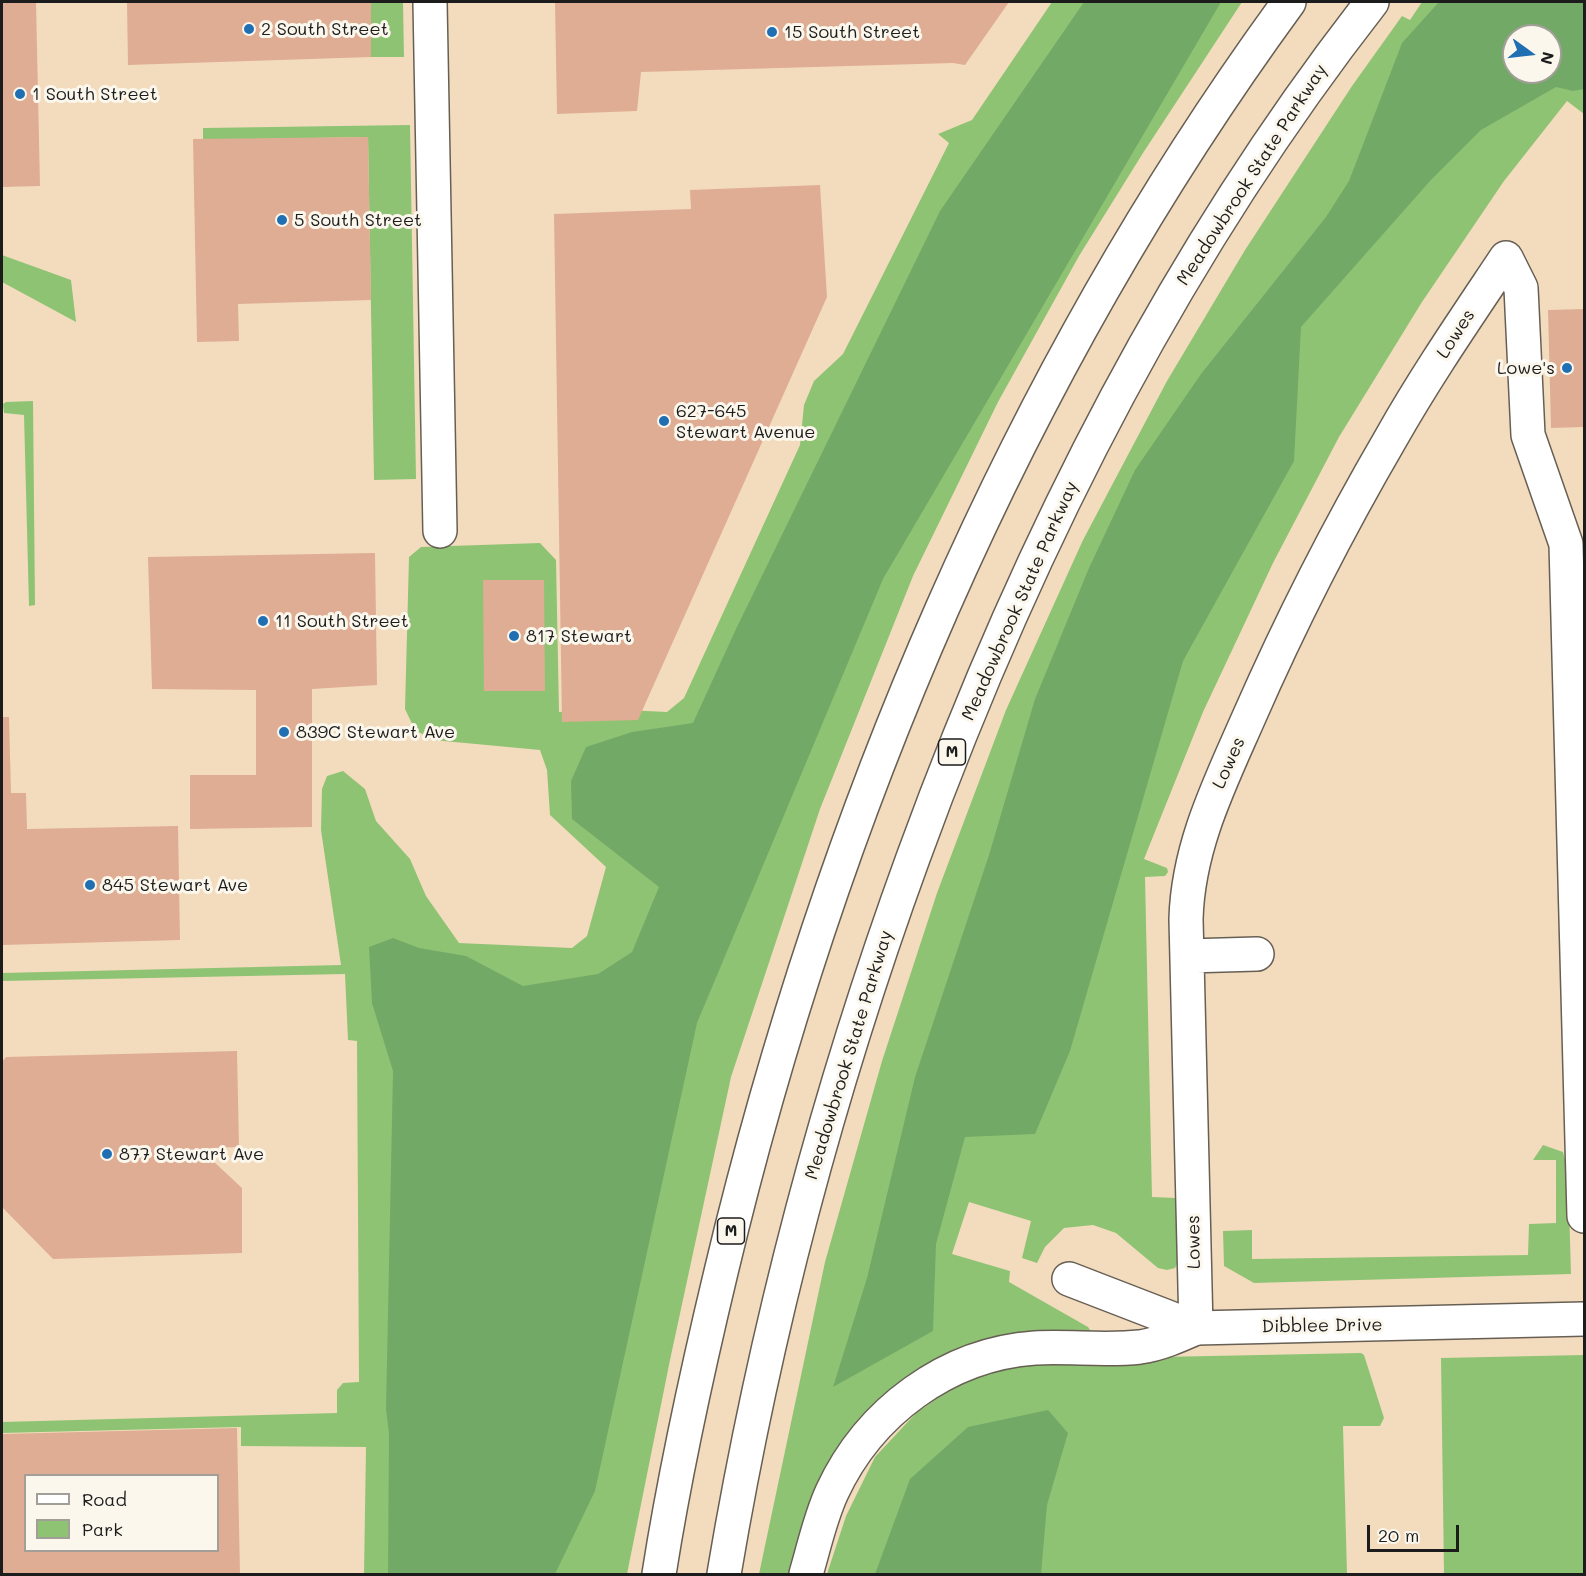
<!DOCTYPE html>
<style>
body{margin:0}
#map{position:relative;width:1586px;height:1576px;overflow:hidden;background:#f3dcbd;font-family:Mali,sans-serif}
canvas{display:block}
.frame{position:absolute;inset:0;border:3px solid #1c1c1c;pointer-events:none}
.legend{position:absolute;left:24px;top:1474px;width:195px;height:78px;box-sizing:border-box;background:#fbf7ec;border:2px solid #a29f99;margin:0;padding:8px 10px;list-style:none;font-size:18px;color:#1c1c1c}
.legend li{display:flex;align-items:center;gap:12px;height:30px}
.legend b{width:30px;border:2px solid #a29f99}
.north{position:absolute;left:1502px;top:24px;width:60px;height:60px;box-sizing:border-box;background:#fbf7ec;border:2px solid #a29f99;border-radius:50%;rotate:105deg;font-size:16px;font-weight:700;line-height:24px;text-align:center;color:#1c1c1c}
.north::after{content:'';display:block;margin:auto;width:21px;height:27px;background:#1f6fb2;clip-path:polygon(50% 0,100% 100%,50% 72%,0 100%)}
.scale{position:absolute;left:1367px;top:1525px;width:92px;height:27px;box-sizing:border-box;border:3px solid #1c1c1c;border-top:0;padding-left:8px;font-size:18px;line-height:21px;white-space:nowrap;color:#1c1c1c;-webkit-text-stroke:4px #fbf7ec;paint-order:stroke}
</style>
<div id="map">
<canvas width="1586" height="1576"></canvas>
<div class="frame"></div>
<ul class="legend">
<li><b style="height:8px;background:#fff"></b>Road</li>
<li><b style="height:16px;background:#8fc374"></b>Park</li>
</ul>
<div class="north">N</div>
<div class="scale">20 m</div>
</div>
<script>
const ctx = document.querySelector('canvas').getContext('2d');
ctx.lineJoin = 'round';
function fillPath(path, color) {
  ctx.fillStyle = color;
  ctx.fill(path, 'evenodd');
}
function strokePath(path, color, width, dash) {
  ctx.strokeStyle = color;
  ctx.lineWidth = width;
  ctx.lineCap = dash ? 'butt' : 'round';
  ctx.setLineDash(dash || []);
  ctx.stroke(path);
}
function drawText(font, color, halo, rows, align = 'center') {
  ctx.font = font + ' Mali,sans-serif';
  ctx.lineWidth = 6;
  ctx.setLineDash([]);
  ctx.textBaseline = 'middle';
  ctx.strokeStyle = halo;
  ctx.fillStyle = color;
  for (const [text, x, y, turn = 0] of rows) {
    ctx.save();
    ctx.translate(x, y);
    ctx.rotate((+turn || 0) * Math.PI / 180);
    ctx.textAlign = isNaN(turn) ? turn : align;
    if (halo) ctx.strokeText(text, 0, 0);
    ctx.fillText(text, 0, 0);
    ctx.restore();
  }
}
fillPath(new Path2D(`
 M371 2H403L404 57H371Z
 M1052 2H1242L1143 153 1079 256 998 402 913 576 820 809 731 1077 670 1360 627 1574H364L366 1447 241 1446V1427L2 1433V1422L337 1413V1390L343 1383 359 1382 357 1041 348 1040 345 974 2 981V973L341 965 321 830 322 789 327 776 343 771 365 789 376 821 410 859 426 896 459 943 572 948 587 936 606 867 550 815 547 770 540 750 433 740 415 730 405 709 409 557 421 547 540 543 556 560 559 712 606 709 667 712 684 698 800 445 804 405 814 381 843 354 949 143 938 134 972 120Z
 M1422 2H1584V114L1567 101 1504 181 1422 302 1339 437 1273 563 1203 712 1144 859 1167 868 1168 872 1165 876 1145 877 1152 1197 1176 1198 1179 1260 1175 1268 1167 1270 1158 1268 1116 1233 1093 1225 1064 1228 1045 1247 1037 1263 1022 1258 1031 1221 969 1202 952 1254 1010 1271 1009 1282 1088 1327 1092 1333 1085 1337 1032 1331 962 1352 922 1372 797 1574H759L825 1262 882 1061 937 893 1006 710 1083 540 1167 381 1245 250 1352 86 1402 16 1410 20ZM1514 36H1550V72H1514Z
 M410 125 416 479 374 480 368 137 203 140V128Z
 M2 255 71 280 76 322 2 282Z
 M33 401 35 605 29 606 24 415 4 413 3 404 6 402Z
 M1543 1145 1563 1152 1568 1171 1571 1274 1254 1283 1224 1266 1223 1231 1252 1230V1259L1528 1255 1529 1224 1556 1223V1160H1533Z
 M1361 1353 1364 1355 1384 1418 1380 1426H1343L1347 1574H827L846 1516 875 1457 916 1413 960 1383 1016 1364 1059 1359Z
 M1584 1355V1574H1444L1441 1358Z`), '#8fc374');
fillPath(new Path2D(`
 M1084 2H1221L883 579 697 1023 595 1491 555 1574H388L389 1434 386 1409 393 1071 372 1003 369 947 393 938 419 948 466 956 523 986 598 974 632 952 659 887 572 819 571 781 586 747 632 732 693 723 736 629 940 211Z
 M1439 2H1584V89L1573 91 1556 87 1481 130 1430 181 1301 327 1294 461 1183 661 1070 1051 1035 1134 965 1137 936 1244 933 1331 833 1387 867 1278 915 1077 989 855 1035 699 1089 568 1135 470 1201 374 1326 217 1349 181 1402 43ZM1514 36H1550V72H1514Z
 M1048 1410 1068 1433 1047 1505 1041 1574H875L910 1479 968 1427Z`), '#73a966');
fillPath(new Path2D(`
 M2 2H36L40 186 2 187Z
 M127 2H371V57L128 65Z
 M555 2H1009L965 65 953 63 641 72 637 111 557 114Z
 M368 137 371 300 238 304 239 341 197 342 193 139Z
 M820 185 827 297 638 720 562 722 554 214 691 209 690 190Z
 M1584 309V427L1551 428 1548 310Z
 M375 553 377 685 312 689V827L190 829V775H256V690L152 689 148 557Z
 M483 580H544L545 691H484Z
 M2 717H9L11 793H26L27 829 178 826 180 940 2 945Z
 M237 1051 239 1147 212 1148 213 1161 242 1188V1253L53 1259 2 1207V1062L6 1057Z
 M237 1428 240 1574H2V1434ZM26 1476H218V1550H26Z`), '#dfad93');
const minor = new Path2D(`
 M430 2 440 531
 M1188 956 1257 954
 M1069 1279 1196 1328 1584 1319
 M1196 1328 1186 919C1188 846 1220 783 1249 717 1291 621 1338 529 1391 438 1426 376 1466 318 1506 258L1521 288 1528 435 1566 544 1584 1216`);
const highway = new Path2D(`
 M659 1574C675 1472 697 1372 721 1272 829 819 1014 378 1289 2
 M724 1574C765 1330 828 1091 913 858 1024 553 1172 258 1372 2
 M806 1574C814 1547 820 1518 832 1492 869 1412 947 1354 1035 1348 1070 1346 1105 1351 1140 1347 1160 1344 1178 1336 1196 1328`);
strokePath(minor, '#675f54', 36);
strokePath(highway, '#675f54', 36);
strokePath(minor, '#fff', 33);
strokePath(highway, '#fff', 33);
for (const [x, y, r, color] of [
 [249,29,6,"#1f6fb2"],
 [772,32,6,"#1f6fb2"],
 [20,94,6,"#1f6fb2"],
 [282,220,6,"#1f6fb2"],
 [1567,368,6,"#1f6fb2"],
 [664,421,6,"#1f6fb2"],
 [263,621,6,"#1f6fb2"],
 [514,636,6,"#1f6fb2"],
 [284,732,6,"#1f6fb2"],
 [90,885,6,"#1f6fb2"],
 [107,1154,6,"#1f6fb2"]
]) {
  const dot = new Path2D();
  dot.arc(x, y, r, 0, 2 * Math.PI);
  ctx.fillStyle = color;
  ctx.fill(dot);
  strokePath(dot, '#fbf7ec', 2);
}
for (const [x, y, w] of [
 [952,752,27],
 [731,1231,27]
]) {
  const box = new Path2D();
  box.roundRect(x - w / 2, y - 13, w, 26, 4.5);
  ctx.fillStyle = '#fbf7ec';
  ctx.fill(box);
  strokePath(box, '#1c1c1c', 1.5);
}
drawText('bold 16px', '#1c1c1c', null, [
 ["M",952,752],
 ["M",731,1231]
]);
drawText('18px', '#1c1c1c', '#fbf7ec', [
 ["2 South Street",261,29],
 ["15 South Street",784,32],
 ["1 South Street",32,94],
 ["5 South Street",294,220],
 ["Lowe's",1555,368,"right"],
 ["627-645",676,411],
 ["Stewart Avenue",676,432],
 ["11 South Street",275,621],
 ["817 Stewart",526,636],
 ["839C Stewart Ave",296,732],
 ["845 Stewart Ave",102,885],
 ["877 Stewart Ave",119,1154]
], 'left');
drawText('18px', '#1c1c1c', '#fbf7ec', [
 ["Meadowbrook State Parkway",1252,175,-57],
 ["Lowes",1456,334,-57],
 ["Meadowbrook State Parkway",1020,601,-66],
 ["Lowes",1229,763,-66],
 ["Meadowbrook State Parkway",849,1055,-73],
 ["Lowes",1194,1242,-91],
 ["Dibblee Drive",1322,1326,-1]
]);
</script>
